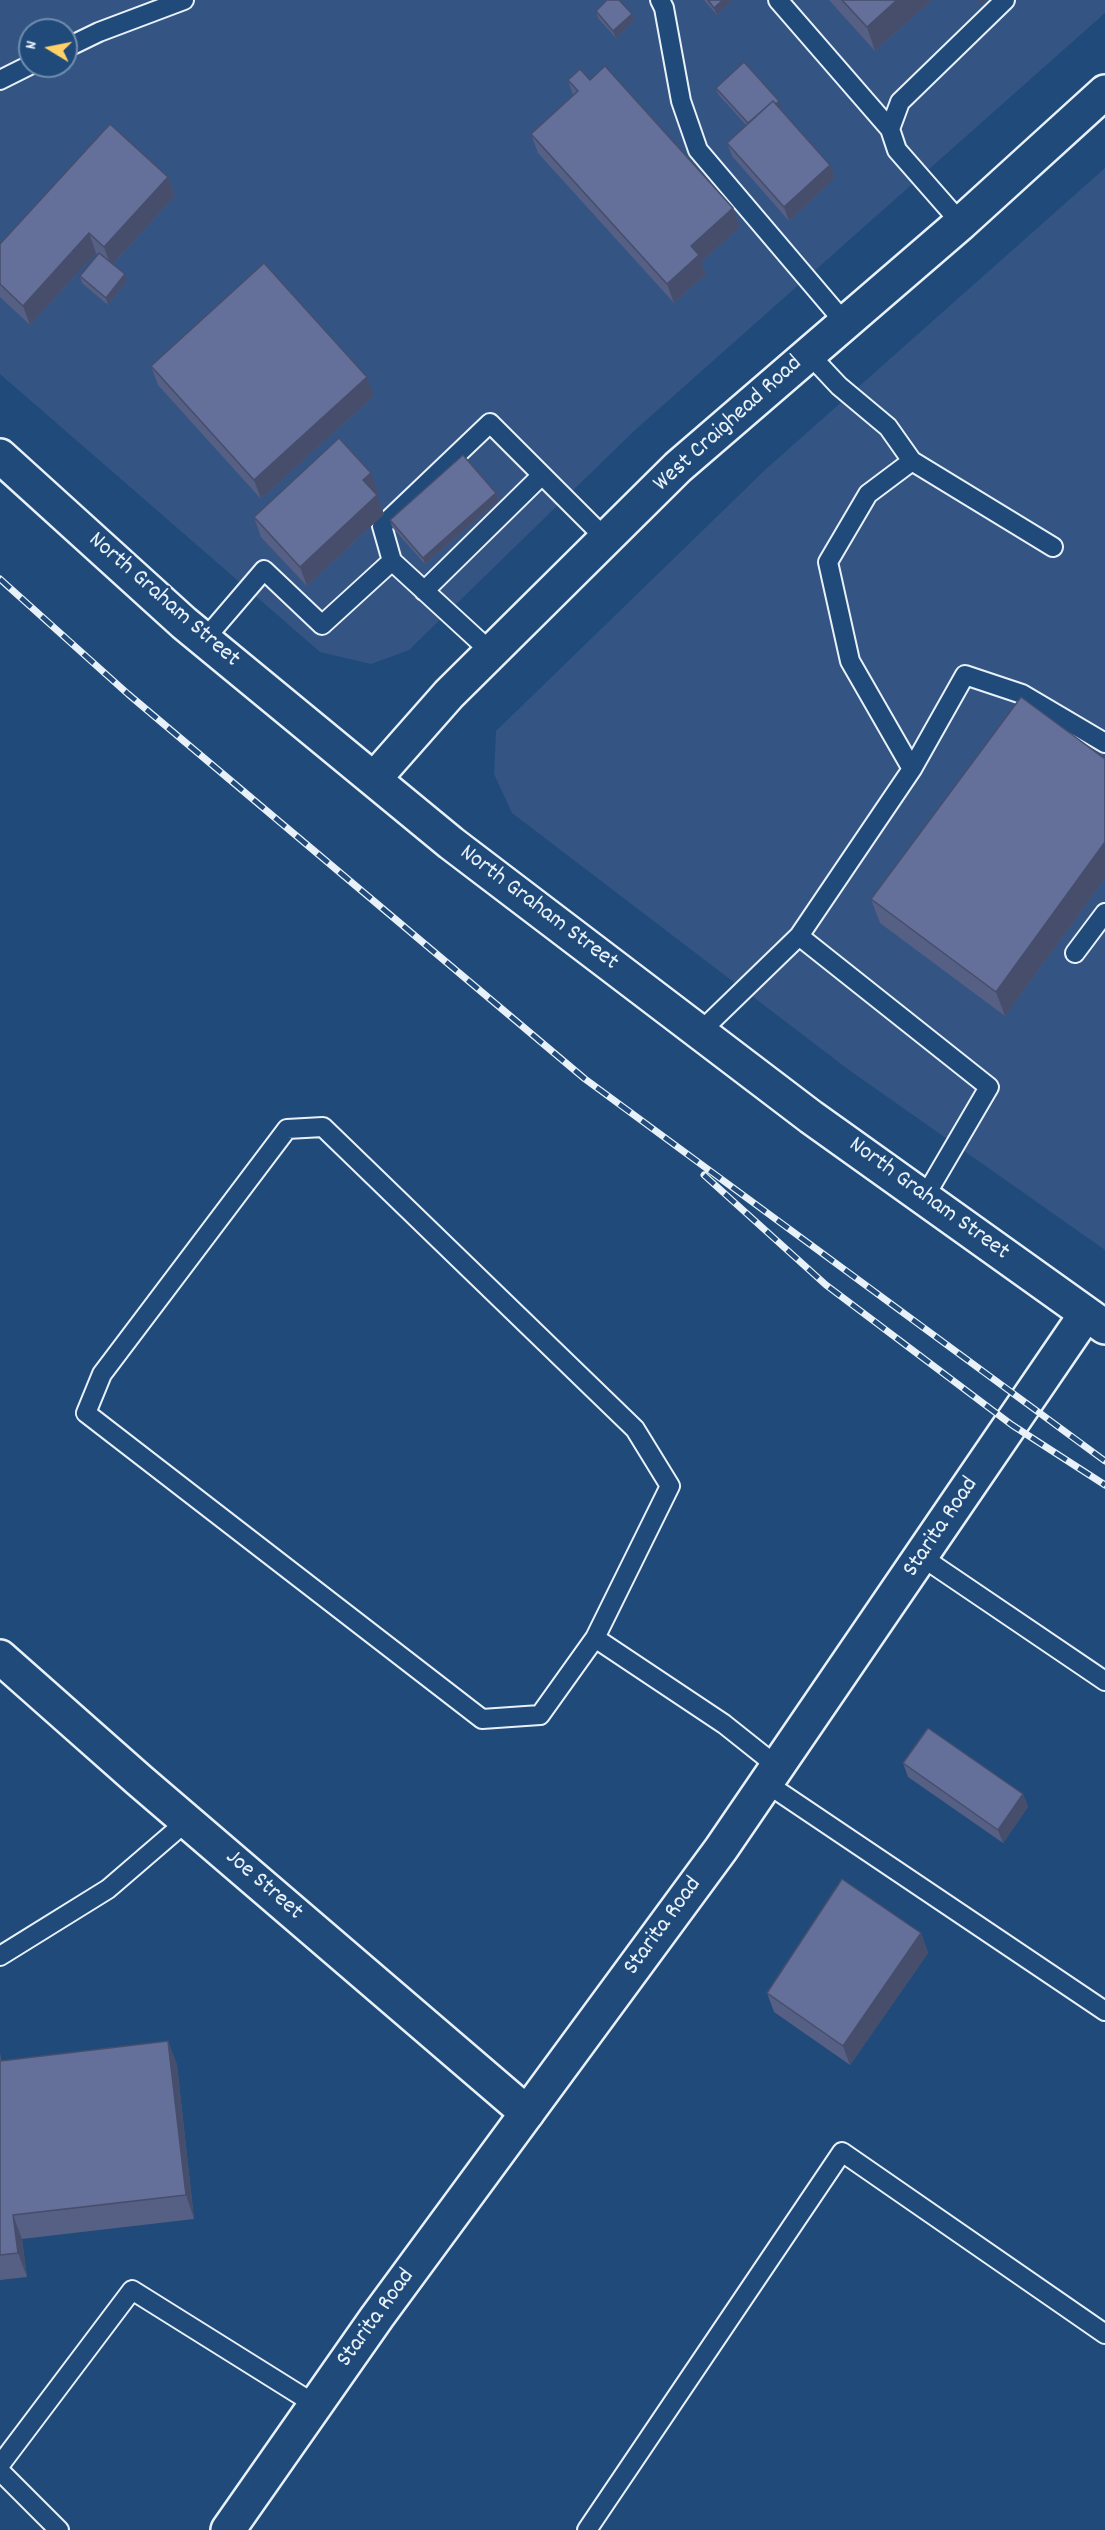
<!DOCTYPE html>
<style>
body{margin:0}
#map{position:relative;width:1105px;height:2530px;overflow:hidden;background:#1f4a7a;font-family:Dekko,sans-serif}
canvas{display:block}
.north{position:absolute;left:18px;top:18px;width:60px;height:60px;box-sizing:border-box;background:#1f4a7a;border:2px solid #6f8dac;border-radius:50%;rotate:280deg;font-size:16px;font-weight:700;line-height:24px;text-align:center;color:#e8f1f8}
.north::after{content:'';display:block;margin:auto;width:21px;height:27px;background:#ffd166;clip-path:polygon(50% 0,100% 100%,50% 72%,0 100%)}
</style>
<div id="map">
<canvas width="1105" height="2530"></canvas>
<div class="north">N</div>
</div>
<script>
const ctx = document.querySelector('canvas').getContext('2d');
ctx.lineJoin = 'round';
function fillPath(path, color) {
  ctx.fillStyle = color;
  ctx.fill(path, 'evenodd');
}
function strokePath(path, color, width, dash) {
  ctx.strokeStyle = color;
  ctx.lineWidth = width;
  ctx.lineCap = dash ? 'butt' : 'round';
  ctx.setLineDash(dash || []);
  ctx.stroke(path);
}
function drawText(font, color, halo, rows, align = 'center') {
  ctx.font = font + ' Dekko,sans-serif';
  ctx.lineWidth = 5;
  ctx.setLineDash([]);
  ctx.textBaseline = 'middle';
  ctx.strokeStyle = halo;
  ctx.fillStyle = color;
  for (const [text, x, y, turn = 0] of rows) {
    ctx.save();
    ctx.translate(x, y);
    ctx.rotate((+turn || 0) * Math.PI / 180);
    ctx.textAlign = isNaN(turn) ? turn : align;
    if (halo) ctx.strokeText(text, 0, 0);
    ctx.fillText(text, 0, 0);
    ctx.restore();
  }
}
fillPath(new Path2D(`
 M0 0H1105V13L634 431 409 650 371 664 320 652 0 374ZM30 30H66V66H30Z
 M1105 168V1250L849 1070 512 813 494 774 496 731 766 469Z`), '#345584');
const lane = new Path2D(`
 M660 0 664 8 681 101 698 150 845 323
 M778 0 890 129
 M66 48 99 32 184 0
 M0 80 30 65
 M961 223 897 150 890 129 900 102 1005 0
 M809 354 839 386 888 427 912 461 868 494 828 562 850 661 912 769
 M912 461 1053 547
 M392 561 491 652
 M424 591 542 475
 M204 640 264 570 322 625 392 561 382 526 490 423 606 539
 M799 936 912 769 965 675 1022 694 1105 743
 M1075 953 1105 913
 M700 1032 799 936 989 1087 924 1198
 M922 1557 1105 1681
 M595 1638 670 1486 635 1429 323 1127 287 1129 102 1374 86 1413 482 1719 540 1715 595 1638 724 1724 778 1767
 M766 1783 1105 2011
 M0 1956 108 1889 187 1821
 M0 2465 132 2290 316 2405
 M0 2471 59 2530
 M587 2530 842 2152 1105 2334`);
const street = new Path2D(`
 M0 1657 139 1780 527 2113`);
const secondary = new Path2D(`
 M0 456 184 623 451 843 811 1117 1105 1327
 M374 779 449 694 678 467 961 223 1105 92
 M228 2530 377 2317 721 1849 1086 1314`);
strokePath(lane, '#e8f1f8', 22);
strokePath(street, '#e8f1f8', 38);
strokePath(secondary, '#e8f1f8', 38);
strokePath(lane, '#1f4a7a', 18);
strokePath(street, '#1f4a7a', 33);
strokePath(secondary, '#1f4a7a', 33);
const rail = new Path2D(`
 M0 579 128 694 585 1079 1105 1461
 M704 1175 826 1285 1012 1425 1105 1485`);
strokePath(rail, '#e8f1f8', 7);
strokePath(rail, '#1f4a7a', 4.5, [14]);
fillPath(new Path2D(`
 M704 0H733L717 15Z
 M829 0H932L875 51Z
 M596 11 634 21 616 38 598 18Z
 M568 80H590L733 208 740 227 701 262 706 274 674 303 538 153 531 134 573 95Z
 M716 88 781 108 780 109 835 178 789 221 732 156 727 143 746 125 718 94Z
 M168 177 175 196 113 264 127 281 108 305 82 283 80 276 98 255 96 253 30 325 0 297V244Z
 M151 366 374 396 261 499 158 385Z
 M378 492 376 494 384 514 307 586 261 537 254 517Z
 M496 493 499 500 425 564 392 527 390 520Z
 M1105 759V878L1005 1016 880 923 871 899Z
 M903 1763 1023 1794 1028 1807 1003 1843 908 1777Z
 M921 1933 928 1953 850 2065 774 2012 767 1993Z
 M168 2041 177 2065 194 2219 22 2239 27 2277 0 2280V2052L1 2061Z`), '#565f84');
fillPath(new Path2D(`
 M723 0H733L717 15 714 8Z
 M897 0H932L875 51 867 27Z
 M978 0H986L980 6Z
 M632 14 634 21 616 38 613 31Z
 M779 101 781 108 753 133 751 126Z
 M830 165 835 178 789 221 784 207Z
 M168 177 175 196 111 266 104 247Z
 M733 208 740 227 701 262 706 274 674 303 667 284 691 246Z
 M89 233 96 253 30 325 23 306Z
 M125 274 127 281 108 305 106 298Z
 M367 377 374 396 261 499 254 480Z
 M371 473 378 492 370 500 363 480Z
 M496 493 499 500 425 564 423 558Z
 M377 495 384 514 307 586 300 567Z
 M1105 842V878L1005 1016 996 992Z
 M1023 1794 1028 1807 1003 1843 998 1830Z
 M921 1933 928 1953 850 2065 843 2046Z
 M168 2041 177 2065 194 2219 186 2195Z
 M13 2215 22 2239 27 2277 18 2253Z`), '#464e6c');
const building = new Path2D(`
 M607 0H619L632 14 613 31 596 11Z
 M708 0H723L714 8Z
 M842 0H897L867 27Z
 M744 62 779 101 776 104 773 101 748 123 716 88Z
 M605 66 733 208 691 246 699 255 667 284 531 134 578 91 568 80 580 69 590 80Z
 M773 101 830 165 784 207 727 143Z
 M110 124 168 177 104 247 89 233 23 306 0 284V244Z
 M99 253 125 274 106 298 80 276Z
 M264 263 367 377 254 480 151 366Z
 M339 438 371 473 363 480 377 495 300 567 254 517Z
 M463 455 496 493 423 558 390 520Z
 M1021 697 1105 759V842L996 992 871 899Z
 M928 1728 1023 1794 998 1830 903 1763Z
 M842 1879 921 1933 843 2046 767 1993Z
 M168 2041 186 2195 13 2215 18 2253 0 2255V2061Z`);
fillPath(building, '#646f9a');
strokePath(building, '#464e6c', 1.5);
drawText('24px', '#e8f1f8', '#1f4a7a', [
 ["West Craighead Road",729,425,-42],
 ["North Graham Street",163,601,41],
 ["North Graham Street",538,909,37],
 ["North Graham Street",928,1200,36],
 ["Starita Road",942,1528,-56],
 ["Joe Street",263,1886,41],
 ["Starita Road",664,1927,-54],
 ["Starita Road",377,2319,-54]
]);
</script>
